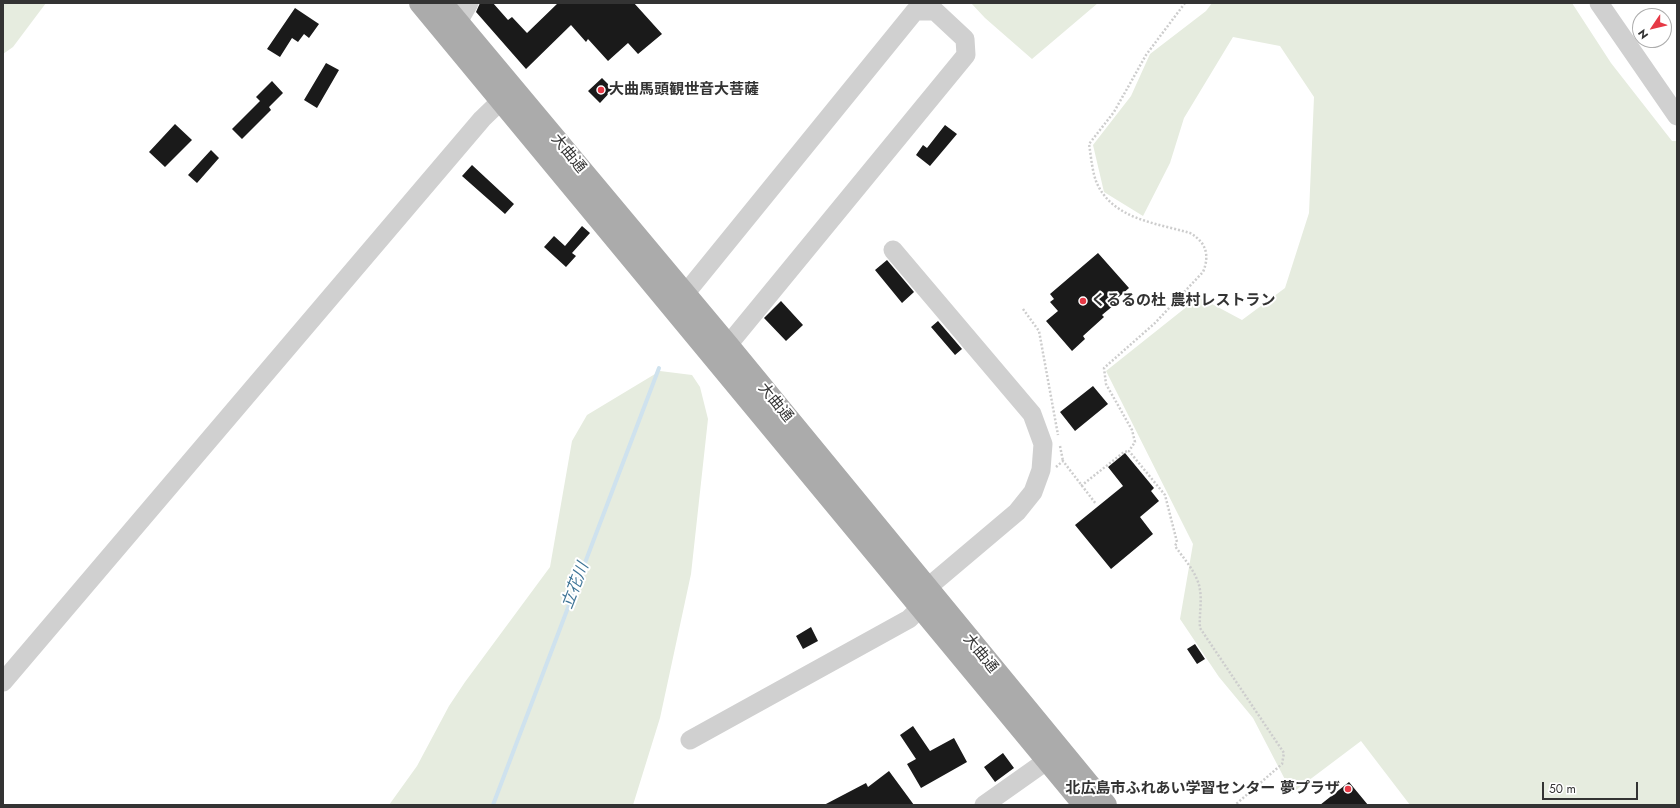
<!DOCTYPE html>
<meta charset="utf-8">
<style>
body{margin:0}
#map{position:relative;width:1680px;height:808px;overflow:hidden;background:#fff;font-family:Jost,sans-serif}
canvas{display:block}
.frame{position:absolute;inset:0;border:4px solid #333;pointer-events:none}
.north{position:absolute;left:1632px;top:8px;width:40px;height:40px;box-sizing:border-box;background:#fff;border:1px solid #adadad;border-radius:50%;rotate:235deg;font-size:11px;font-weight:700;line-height:16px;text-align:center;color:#333}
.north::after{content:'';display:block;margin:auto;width:14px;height:18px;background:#e63946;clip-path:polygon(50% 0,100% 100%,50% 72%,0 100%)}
.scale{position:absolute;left:1542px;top:782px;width:96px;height:18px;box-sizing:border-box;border:2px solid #333;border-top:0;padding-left:5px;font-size:12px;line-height:14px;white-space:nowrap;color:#333;-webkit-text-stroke:3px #fff;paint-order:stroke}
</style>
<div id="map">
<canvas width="1680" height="808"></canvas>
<div class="frame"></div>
<div class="north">N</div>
<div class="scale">50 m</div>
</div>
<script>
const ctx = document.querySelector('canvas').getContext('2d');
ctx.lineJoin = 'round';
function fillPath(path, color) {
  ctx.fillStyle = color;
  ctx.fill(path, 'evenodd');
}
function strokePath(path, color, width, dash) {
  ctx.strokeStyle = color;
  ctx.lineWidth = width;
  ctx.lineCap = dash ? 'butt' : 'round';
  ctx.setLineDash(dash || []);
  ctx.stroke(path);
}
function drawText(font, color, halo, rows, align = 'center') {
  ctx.font = font + ' Jost,"Noto Sans JP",sans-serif';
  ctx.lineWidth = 4;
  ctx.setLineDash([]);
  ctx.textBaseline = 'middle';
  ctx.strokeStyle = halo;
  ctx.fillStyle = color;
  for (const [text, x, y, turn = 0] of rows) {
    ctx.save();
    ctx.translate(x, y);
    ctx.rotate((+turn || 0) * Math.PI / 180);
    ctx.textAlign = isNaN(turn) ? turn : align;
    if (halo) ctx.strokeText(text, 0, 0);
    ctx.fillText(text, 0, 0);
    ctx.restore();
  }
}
fillPath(new Path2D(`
 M3 3H46L13 47 3 54Z
 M971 3H1098L1032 59 985 18Z
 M1212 3H1572L1611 63 1672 141H1677V805H1410L1361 741 1292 793 1253 718 1219 677 1180 619 1193 544 1106 371 1199 297 1242 320 1285 288 1309 213 1314 97 1280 46 1233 37 1184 118 1170 163 1143 216 1104 192 1093 145 1131 96 1150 54 1206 11Z
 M660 371 692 375 700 387 708 419 691 574 660 718 633 805H389L417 766 449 706 465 682 550 567 572 441 587 415Z`), '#e6ecdf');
strokePath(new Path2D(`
 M493 805 659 368`), '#cfe2ee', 4);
fillPath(new Path2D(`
 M480 3H493L508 20 512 17 527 33 558 3H634L662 34 638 54 628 43 608 61 588 39 586 42 571 25 526 69 476 12Z
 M295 8 319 24 309 38 304 34 298 42 292 38 280 57 267 49Z
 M326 63 339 70 317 108 304 100Z
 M602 78 613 89 600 103 588 91Z
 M272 81 283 93 269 107 271 110 242 139 232 129 260 101 256 97Z
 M175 124 192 140 165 167 149 152Z
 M945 125 957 134 930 166 916 155 923 145 927 148Z
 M211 150 219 158 197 183 188 175Z
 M472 165 514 204 505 214 462 176Z
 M582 226 590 233 572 253 576 256 566 267 544 247 554 236 565 246Z
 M1098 253 1129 288 1112 303 1114 305 1102 315 1104 317 1083 336 1085 339 1072 351 1046 321 1058 311 1050 302 1054 299 1050 294Z
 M887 260 914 292 902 303 875 270Z
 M781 301 803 325 786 341 764 318Z
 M938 321 962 349 955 355 931 327Z
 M1093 386 1108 404 1075 431 1060 412Z
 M1125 453 1154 488 1151 491 1159 501 1140 517 1153 534 1111 569 1075 525 1123 486 1108 467Z
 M811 627 818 641 803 649 796 636Z
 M1195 644 1205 659 1197 664 1187 649Z
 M913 726 930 751 954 738 967 762 921 788 907 764 916 759 900 735Z
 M1003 753 1014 768 995 782 984 767Z
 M889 771 914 805H824L866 783 868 787Z
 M1349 782 1368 805H1320Z`), '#1a1a1a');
strokePath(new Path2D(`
 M1185 3 1146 55 1114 112 1089 144C1091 156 1092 170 1096 181 1111 219 1156 223 1190 233 1206 242 1210 255 1203 272L1155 323 1104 368 1106 384 1132 430 1135 442 1129 451 1165 495 1177 542 1175 546C1184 559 1198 574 1200 590 1202 602 1199 615 1200 628L1284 753 1282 764 1235 805
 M1023 309 1039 331 1058 435
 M1060 446 1063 461
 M1056 467 1063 461 1096 504
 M1081 486 1124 452 1129 451`), '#cdcdcd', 2.5, [2, 2]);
strokePath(new Path2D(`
 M1599 3 1677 116
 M458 22 469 3
 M685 294 915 11H935L965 39 966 55 728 345
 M3 682 482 119 511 91
 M690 740 909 619 920 608 927 588 1017 512 1033 492 1041 470 1043 444 1032 414 893 250
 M984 805 1059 752`), '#d0d0d0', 19);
strokePath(new Path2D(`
 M420 3 1084 805
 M442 3 728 345 1106 805`), '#ababab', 22);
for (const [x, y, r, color] of [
 [601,90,4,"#e63946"],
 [1083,301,4,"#e63946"],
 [1348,789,4,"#e63946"]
]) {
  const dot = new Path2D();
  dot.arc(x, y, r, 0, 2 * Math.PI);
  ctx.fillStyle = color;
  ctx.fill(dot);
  strokePath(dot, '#fff', 1.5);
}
drawText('bold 15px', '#333', '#fff', [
 ["大曲馬頭観世音大菩薩",609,90],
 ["くるるの杜 農村レストラン",1091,301],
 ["北広島市ふれあい学習センター 夢プラザ",1340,789,"right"]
], 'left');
drawText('15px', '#333', '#fff', [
 ["大曲通",568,154,51],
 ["大曲通",775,403,51],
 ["大曲通",980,654,51]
]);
drawText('italic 16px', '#3f7597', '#fff', [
 ["立花川",576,586,-69]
]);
</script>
